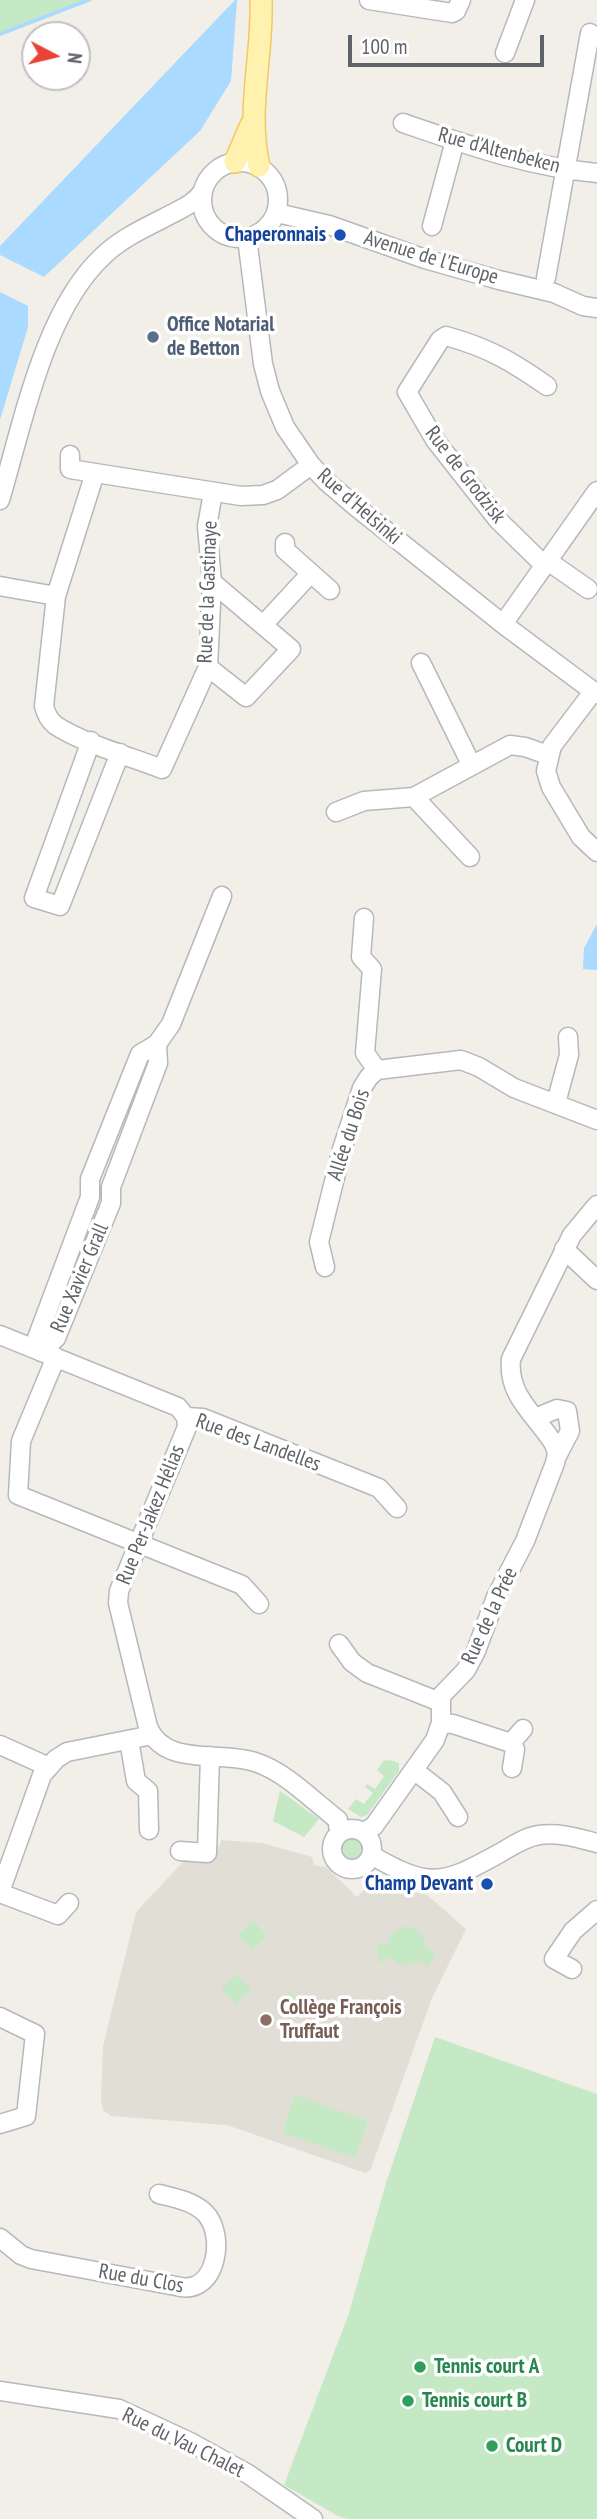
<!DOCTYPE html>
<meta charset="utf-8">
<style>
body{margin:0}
#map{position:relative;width:597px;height:2519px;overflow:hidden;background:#f1efe8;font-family:"PT Sans Narrow",sans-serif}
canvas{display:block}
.north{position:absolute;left:21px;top:21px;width:70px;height:70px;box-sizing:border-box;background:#fff;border:2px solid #bfc1c3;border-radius:50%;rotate:97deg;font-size:19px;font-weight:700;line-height:28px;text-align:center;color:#5f6368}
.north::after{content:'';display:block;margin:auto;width:24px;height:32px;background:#ea4335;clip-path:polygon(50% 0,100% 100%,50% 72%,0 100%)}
.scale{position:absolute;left:348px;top:35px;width:196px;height:32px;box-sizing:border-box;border:4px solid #5f6368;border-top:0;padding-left:9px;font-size:21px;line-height:24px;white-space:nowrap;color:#5f6368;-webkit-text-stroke:5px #fff;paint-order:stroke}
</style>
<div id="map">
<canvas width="597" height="2519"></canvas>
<div class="north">N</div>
<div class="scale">100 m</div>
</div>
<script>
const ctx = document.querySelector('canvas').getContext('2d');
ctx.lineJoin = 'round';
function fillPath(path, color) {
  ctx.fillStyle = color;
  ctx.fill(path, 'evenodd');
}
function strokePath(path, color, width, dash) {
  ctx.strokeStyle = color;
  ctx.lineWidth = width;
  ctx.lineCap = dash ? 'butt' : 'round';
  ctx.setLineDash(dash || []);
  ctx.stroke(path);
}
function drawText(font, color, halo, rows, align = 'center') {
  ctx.font = font + ' "PT Sans Narrow",sans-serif';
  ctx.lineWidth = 7;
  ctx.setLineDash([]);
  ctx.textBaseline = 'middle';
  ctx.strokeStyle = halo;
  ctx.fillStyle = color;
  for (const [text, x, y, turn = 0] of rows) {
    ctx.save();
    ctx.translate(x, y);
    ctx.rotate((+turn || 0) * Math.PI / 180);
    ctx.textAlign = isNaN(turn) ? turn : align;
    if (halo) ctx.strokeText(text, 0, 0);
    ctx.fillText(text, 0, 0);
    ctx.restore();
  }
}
fillPath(new Path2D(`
 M221 1840 262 1843 312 1857 314 1865 326 1867 357 1897 374 1880 402 1890 426 1894 466 1929 432 1998 370 2171 365 2173 227 2125 111 2116 103 2110 101 2100 103 2046 136 1912 184 1861 202 1863 220 1845Z`), '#e1ded6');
fillPath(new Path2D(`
 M0 0H94L0 36Z
 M390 1760 399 1763V1771L367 1815 361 1817 348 1809 356 1799 364 1804 373 1793 365 1787 367 1784 375 1789 384 1776 377 1770 383 1761Z
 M280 1791 319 1819 304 1837 273 1821Z
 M340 1848a13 13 0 1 1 26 0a13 13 0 1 1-26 0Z
 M253 1921 267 1935 252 1949 238 1935Z
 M406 1926C419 1928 425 1935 426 1948L436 1951 428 1967 419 1960C409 1968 398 1967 391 1957L381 1963 376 1944H387L392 1933Z
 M236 1975 251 1989 236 2004 221 1989Z
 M290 1991 304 2005 289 2020 275 2005Z
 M435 2037 597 2094V2519H348L338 2516 284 2485 349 2313 387 2180Z
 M295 2095 368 2121 355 2158 282 2133Z`), '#c5e8c5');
fillPath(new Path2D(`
 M235 0H237L231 81 200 131 44 277 0 255V246Z
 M0 292 28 306V327L0 420Z
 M597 924V970L583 969 584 948Z`), '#aadaff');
strokePath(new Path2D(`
 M0 34 88 0`), '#aadaff', 3.5);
const minor = new Path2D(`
 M369 0 452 13 456 11 461 0
 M505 53 525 0
 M403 123C467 145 529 167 597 173
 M202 200a38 38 0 1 1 76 0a38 38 0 1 1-76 0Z
 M277 213 329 225 425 259 499 280 554 293 583 306 597 308
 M432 226 455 141
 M247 238 263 364 270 391 285 427 311 465 327 482 355 506 503 624 597 694
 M546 278 590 33
 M547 386C511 361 489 348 446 336L440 340 407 392 435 440 498 520 540 561 555 566 588 589
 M70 455V469L241 496 263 495 277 490 311 465
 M95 473 56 596 44 706C46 714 49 720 55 725 82 743 131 757 162 769L208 667 212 582 207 526 213 493
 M0 500C23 423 44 310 104 255 121 239 144 228 164 218 178 210 194 205 203 191
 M285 543V550L330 590
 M0 586 56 596
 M503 624 597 491
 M263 625 311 573
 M421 663 471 764
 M208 667 246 697 291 649 212 582
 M593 692 552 746 546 771 551 787 581 837 597 852
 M91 741 34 898 60 906 120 753
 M336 812 364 801 414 797
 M470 857 414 797 510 745 525 747 548 755
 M364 918 361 957 372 969 365 1053 377 1070
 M157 1044 158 1063 111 1187V1203L56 1338 41 1352 37 1338 90 1197V1179L140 1054 157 1044 171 1024 222 896
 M556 1103 569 1055 568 1037
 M564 1249 597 1280
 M325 1267 319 1242 342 1149 362 1088 369 1077 377 1070 461 1060 479 1067 514 1088 597 1120
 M0 1335 178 1407 186 1417 203 1418 379 1488 397 1508
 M56 1357 21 1441 18 1495 242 1585 259 1604
 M186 1417 187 1427 119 1591 118 1603 148 1727C165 1768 220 1750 255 1762 286 1772 312 1800 338 1820V1826L343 1831
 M535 1418 557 1409 567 1411 570 1431 557 1456
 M339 1644 352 1662 367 1673 440 1702
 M441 1723 453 1724 511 1743
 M129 1740 136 1781 148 1791 149 1830
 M0 1745 49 1767
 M512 1768 515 1749 511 1743 523 1729
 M415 1771 442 1792 458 1817
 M332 1849a20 20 0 1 1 40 0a20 20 0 1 1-40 0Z
 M364 1832 374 1826 435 1740 441 1723V1696L466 1670 476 1651 496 1597 525 1541 555 1463 557 1453 554 1444C536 1415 507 1396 511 1359L572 1235 597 1205
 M180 1851 207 1853 210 1756
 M371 1855C430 1889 442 1885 500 1853 512 1846 525 1837 539 1835 559 1832 578 1838 597 1843
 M0 1892 42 1775 56 1759 67 1752 152 1735
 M0 1893 58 1915 69 1903
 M572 1969 554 1959 573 1931 597 1910
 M0 2017 35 2034 26 2116 0 2124
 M0 2238 21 2255 31 2259 181 2287C217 2293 226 2234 205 2213 193 2201 175 2198 159 2194
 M0 2391 119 2409 190 2442 248 2474 313 2519`);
const major = new Path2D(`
 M235 162 251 125
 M259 166C246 111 263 56 261 0`);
strokePath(minor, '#b5b8bc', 21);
strokePath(major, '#f2c960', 24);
strokePath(minor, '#fff', 18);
strokePath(major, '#fff2af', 21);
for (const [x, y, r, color] of [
 [340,235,7,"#1a4fb4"],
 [153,337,7,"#5c6f8a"],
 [487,1884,7,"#1a4fb4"],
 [266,2020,7,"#8d6e63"],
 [420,2367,7,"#2e9e5b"],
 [408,2401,7,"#2e9e5b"],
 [492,2446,7,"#2e9e5b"]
]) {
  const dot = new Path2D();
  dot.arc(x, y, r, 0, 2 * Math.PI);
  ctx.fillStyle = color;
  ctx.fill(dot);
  strokePath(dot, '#fff', 2.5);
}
drawText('21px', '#5f6368', '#fff', [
 ["Rue d'Altenbeken",499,151,15],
 ["Avenue de l'Europe",431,258,17],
 ["Rue de Grodzisk",465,475,52],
 ["Rue d'Helsinki",359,507,41],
 ["Rue de la Gastinaye",208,592,-88],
 ["Allée du Bois",349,1135,-72],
 ["Rue Xavier Grall",80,1278,-67],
 ["Rue des Landelles",258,1443,20],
 ["Rue Per-Jakez Hélias",151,1515,-68],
 ["Rue de la Prée",490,1616,-65],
 ["Rue du Clos",141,2279,10],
 ["Rue du Vau Chalet",183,2443,26]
]);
drawText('bold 21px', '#164399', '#fff', [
 ["Chaperonnais",326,235],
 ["Champ Devant",473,1884]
], 'right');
drawText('bold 21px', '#4e5e75', '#fff', [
 ["Office Notarial",167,325],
 ["de Betton",167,349]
], 'left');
drawText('bold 21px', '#785e54', '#fff', [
 ["Collège François",280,2008],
 ["Truffaut",280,2032]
], 'left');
drawText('bold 21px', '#27864d', '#fff', [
 ["Tennis court A",434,2367],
 ["Tennis court B",422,2401],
 ["Court D",506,2446]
], 'left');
</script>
